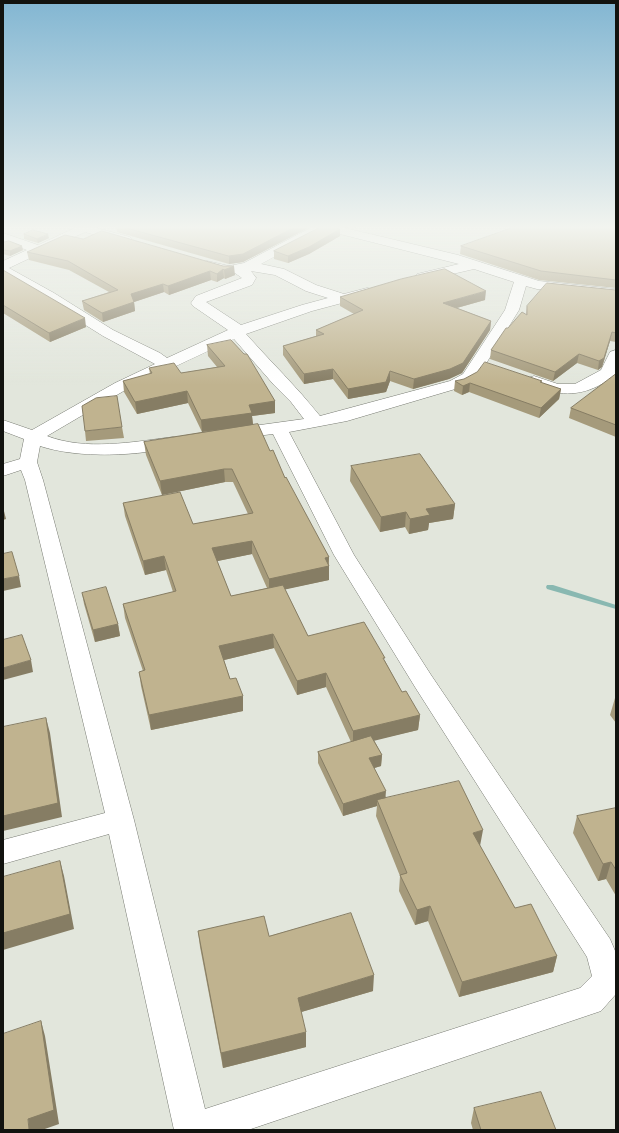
<!DOCTYPE html>
<style>
body{margin:0}
#map{position:relative;width:619px;height:1133px;overflow:hidden;background:#e2e6dc;font-family:"Zilla Slab",serif}
canvas{display:block}
.frame{position:absolute;inset:0;border:4px solid #12130f;pointer-events:none}
</style>
<div id="map">
<canvas width="619" height="1133"></canvas>
<div class="frame"></div>
</div>
<script>
const ctx = document.querySelector('canvas').getContext('2d');
ctx.lineJoin = 'round';
function fillPath(path, color) {
  ctx.fillStyle = color;
  ctx.fill(path, 'evenodd');
}
function strokePath(path, color, width, dash) {
  ctx.strokeStyle = color;
  ctx.lineWidth = width;
  ctx.lineCap = dash ? 'butt' : 'round';
  ctx.setLineDash(dash || []);
  ctx.stroke(path);
}
fillPath(new Path2D(`
 M547 585H553L616 605V609L547 589 546 587Z`), '#89b8b1');
const street = new Path2D(`
 M77 227H93L130 237 132 240 130 243 126 244 85 232 9 268 54 293 113 330 160 353 167 358 228 330 193 306 191 303 196 296 242 278 235 273 229 274 202 268 200 265 202 262 207 261 229 266 244 263 312 227H341L458 255 539 281 616 289V297L537 289 526 286 519 310 487 362 475 380 462 387 347 421 289 432 354 555 431 675 610 939 616 953V994L601 1011 248 1130H174L109 834 3 864V840L105 813 25 480 21 470 3 476V464L20 459 24 439 3 431V420L32 430 115 383 155 364 103 336 44 299 3 276V261L27 250 3 241V233L38 245ZM324 230 459 264 417 274 415 277 417 280 422 281 474 269 514 282 505 310 463 374 450 381 320 416C297 387 270 361 246 334L312 311 372 295 374 292 372 289 367 288 344 294 316 285 284 269 261 264ZM251 271 275 275 306 291 328 298 302 305 241 325 206 302 252 285 256 278ZM234 339 274 385 291 402 304 419 231 429 225 430 222 434 225 438 231 439 273 434 334 555 415 687 587 957 592 976 580 988 205 1109 134 820 43 480 37 462 40 446C79 459 140 456 179 446L182 442 179 438 173 437C133 442 86 451 47 436L127 389Z
 M616 350V373C612 379 605 382 598 386 574 398 553 394 528 384L526 381 528 378 534 376 558 384H575L601 370 610 352Z`);
strokePath(street, '#787b73', 1);
fillPath(street, '#fff');
fillPath(new Path2D(`
 M116 227H310L243 262 229 264 117 232Z
 M346 227H356L353 228Z
 M616 227V288L539 280 460 254 461 246Z
 M340 229V236L309 254 288 263 274 259V251Z
 M24 234 49 238 38 243 24 239Z
 M83 239 223 266 235 275 225 279 224 278 217 282 211 280 169 295 164 292 134 302 135 311 103 322 84 310 82 301 109 292 69 270 29 260 27 252Z
 M3 243 23 250 10 256 3 254Z
 M3 270 86 327 50 342 3 313Z
 M616 290V342L610 341 602 367 598 370 577 363 553 381 490 359 491 350 508 328 526 315 527 306Z
 M340 297 485 300 457 308 491 321 490 330 462 373 449 379 413 389 390 381 386 392 348 399 333 379 304 384 283 355V346L316 336V330L354 314 340 306Z
 M207 345 275 401V413L252 416 253 424 270 451 329 557V580L285 589 308 636 385 661 402 692 420 715 418 730 374 740 382 755 381 766 374 768 386 798 480 846 515 908 557 956 553 972 459 997 428 921 415 925 399 891 400 876 376 816 377 806 343 816 318 763V752L351 742 326 687 297 695 274 648 224 660 230 679 243 696V711L151 730 141 686 139 672 143 671 125 618 123 604 173 592 166 570 145 575 125 516 123 503 193 524 248 514 233 482H225L162 495 146 455 144 442 227 428 202 432 188 403 137 414 124 392 123 381 150 374 149 368 181 373 217 367 208 356ZM252 554 267 588 231 596 217 561Z
 M616 374V437L569 418 571 408Z
 M455 381 542 383 561 389 559 399 539 418 469 392 462 395 454 391Z
 M122 427 124 438 86 441 85 431Z
 M351 466 455 504 453 519 429 523 428 530 409 534 405 527 380 532 350 481Z
 M82 593 118 624 120 636 95 642 84 604Z
 M616 697V723L610 715 615 698Z
 M616 808V896L606 879 598 881 573 833 577 816Z
 M198 931 269 936 373 991 301 1012 306 1047 223 1068 200 947Z
 M474 1108 556 1130H473L471 1123Z`), '#a59a7b');
fillPath(new Path2D(`
 M295 227H310L243 262 229 264V256Z
 M340 229V236L309 254 288 263V256Z
 M48 234 49 238 38 243 37 239Z
 M22 246 23 250 10 256V251Z
 M234 266 235 275 225 279 224 270Z
 M223 269 224 278 217 282V274Z
 M210 271 211 280 169 295 168 286Z
 M163 284 164 292 134 302 135 311 103 322 102 313 131 294Z
 M486 291 485 300 442 312 443 303Z
 M85 318 86 327 50 342 49 333Z
 M491 321 490 330 462 373 449 379 413 389 414 379Z
 M612 332 610 341 602 367 598 370 599 361Z
 M579 354 577 363 553 381 555 372Z
 M333 369V379L304 384V374Z
 M390 371V381L386 392 348 399V389Z
 M470 383 469 392 462 395 463 386Z
 M561 389 559 399 539 418 541 408Z
 M187 391 188 403 137 414 135 402Z
 M275 401V413L252 416 253 425 202 432 201 420 249 405Z
 M224 469 225 482 162 495 160 481Z
 M455 504 453 519 429 523 428 530 409 534 410 519 426 509Z
 M3 507 6 519 3 520Z
 M406 512 405 527 380 532 381 517Z
 M252 541V554L213 562 212 548Z
 M164 556 166 570 145 575 143 561Z
 M329 557 328 566H329V580L269 593V579L325 558Z
 M19 576 21 587 3 591V579Z
 M118 624 120 636 95 642 93 630Z
 M273 634 274 648 220 661 219 646Z
 M31 660 33 672 3 680V668Z
 M326 673V687L297 695V681Z
 M243 696V711L151 730 149 715Z
 M420 715 418 730 353 746V731Z
 M46 718 50 733 62 817 3 831V816Z
 M382 755 381 766 368 770 369 758Z
 M386 791 385 803 377 800V806L343 816V804Z
 M483 830 480 846 470 848 473 833Z
 M60 861 64 876 74 929 3 950V933Z
 M611 862 606 879 598 881 603 864Z
 M430 906 428 921 415 925 417 910Z
 M557 956 553 972 459 997 462 982Z
 M374 975 373 991 298 1013V998Z
 M41 1021 45 1036 59 1124 42 1130H29L28 1119Z
 M306 1032V1047L223 1068 221 1053Z`), '#867d64');
const building = new Path2D(`
 M123 227H295L243 254 229 256Z
 M321 227H332L340 229 309 247 288 256 274 251Z
 M514 227H616V280L541 271 461 246Z
 M33 230 48 234 37 239 24 234Z
 M102 231 223 266H234L224 270 223 269 217 274 210 271 168 286 163 284 131 294 134 302 102 313 82 301 118 290 68 261 27 252 65 235 83 239Z
 M9 241 22 246 10 251 3 250V243Z
 M445 269 486 291 443 303 491 321 463 363 450 369 414 379 390 371 386 382 348 389 333 369 304 374 283 346 324 334 316 330 363 310 340 297 401 279Z
 M3 270 85 318 49 333 3 305Z
 M547 283 616 290V333L612 332 604 358 599 361 579 354 555 372 491 350 506 328H508L522 312 527 315V306Z
 M231 340 244 354H247L275 401 249 405 252 413 201 420 187 391 135 402 123 381 152 373 149 368 174 363 181 373 225 366 207 345Z
 M485 362 542 381 540 382 561 389 541 408 470 383 463 386 455 381 464 379 477 372Z
 M616 374V425L571 408Z
 M117 396 122 427 85 431 82 406 96 398Z
 M258 424 270 451 273 450 285 478 286 477 329 557 325 558 329 566 269 579 252 541 212 548 231 596 283 585 308 636 364 622 385 658H383L402 692 406 691 420 715 353 731 326 673 297 681 273 634 219 646 230 679 236 678 243 696 149 715 139 672 145 670 123 604 176 591 164 556 143 561 123 503 180 492 193 524 253 513 232 469H224L160 481 144 442Z
 M420 454 455 504 426 509 430 515 410 519 406 512 381 517 351 466Z
 M12 552 19 576 3 579V554Z
 M106 587 118 624 93 630 82 593Z
 M22 635 31 660 3 668V640Z
 M46 718 58 803 3 816V727Z
 M371 736 382 755 369 758 386 791 343 804 318 752Z
 M459 781 483 830 473 833 515 908 531 904 557 956 462 982 430 906 417 910 400 875 407 873 377 800Z
 M616 808V870L611 862 603 864 577 816Z
 M60 861 70 914 3 933V877Z
 M351 913 374 975 298 998 306 1032 221 1053 198 931 264 916 269 936Z
 M41 1021 54 1110 28 1119 29 1130H3V1034Z
 M541 1092 556 1130H481L474 1108Z`);
fillPath(building, '#c0b38f');
strokePath(building, '#867d64', 1);
const sky = ctx.createLinearGradient(0, 0, 0, 385);
sky.addColorStop(0, '#82b6d2');
sky.addColorStop(0.59, '#f2f4ef');
sky.addColorStop(1, '#f2f4ef00');
ctx.fillStyle = sky;
ctx.fillRect(0, 0, 619, 385);
</script>
